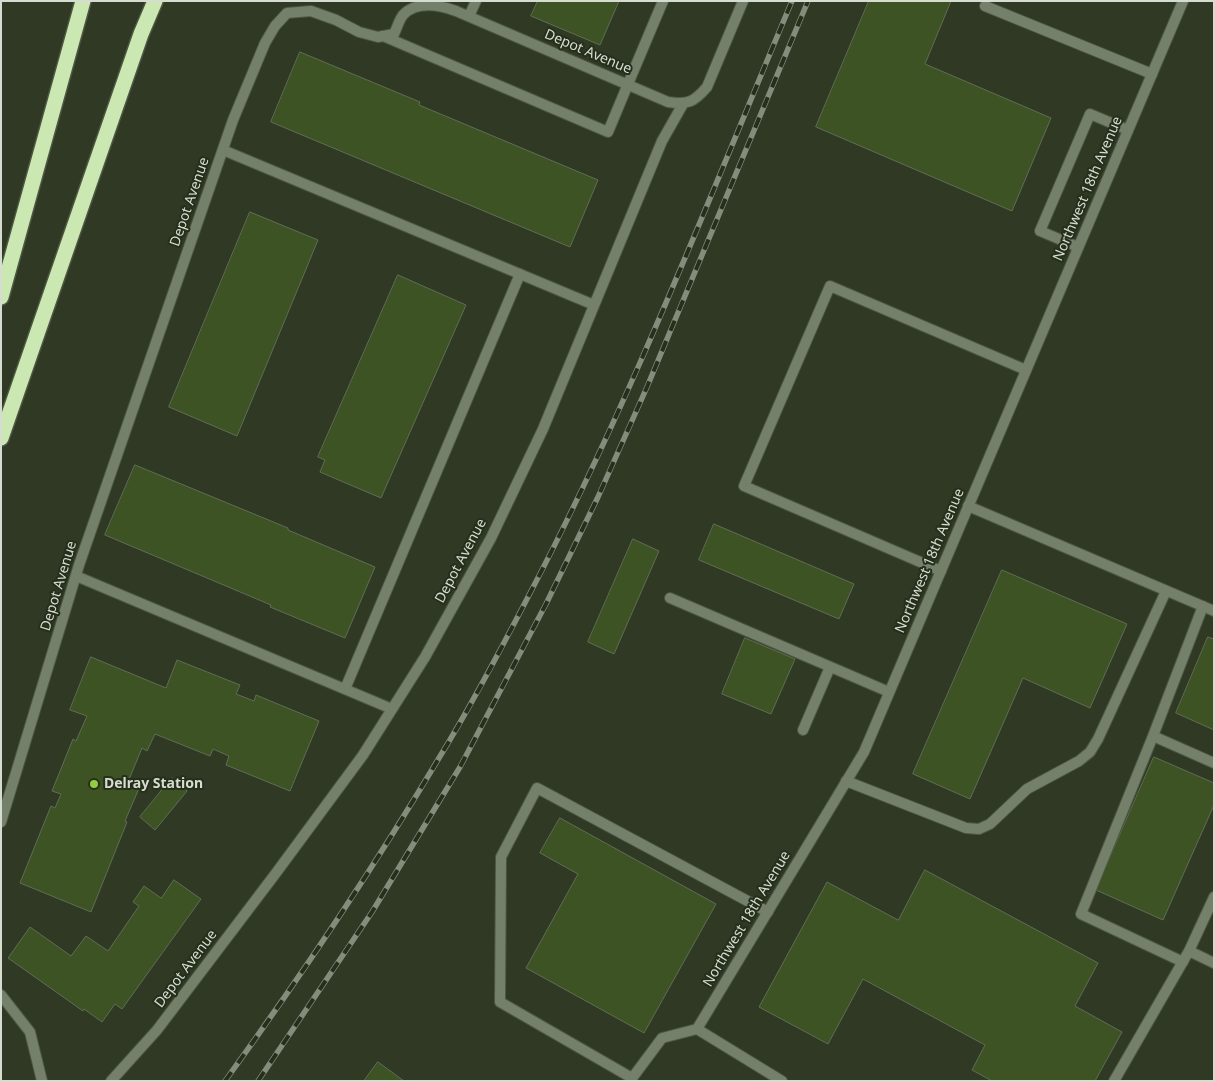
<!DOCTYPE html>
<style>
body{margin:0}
#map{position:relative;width:1215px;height:1082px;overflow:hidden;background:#2f3924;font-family:"Noto Sans",sans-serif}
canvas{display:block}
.frame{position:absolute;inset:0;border:2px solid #d6ddd0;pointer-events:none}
</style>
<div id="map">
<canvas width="1215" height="1082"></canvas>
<div class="frame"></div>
</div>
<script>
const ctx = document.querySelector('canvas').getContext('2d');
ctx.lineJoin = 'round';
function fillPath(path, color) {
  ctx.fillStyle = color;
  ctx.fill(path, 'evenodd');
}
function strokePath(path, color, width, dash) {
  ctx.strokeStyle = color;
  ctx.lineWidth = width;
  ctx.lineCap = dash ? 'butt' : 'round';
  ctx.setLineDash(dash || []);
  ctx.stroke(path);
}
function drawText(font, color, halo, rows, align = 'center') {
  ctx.font = font + ' "Noto Sans",sans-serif';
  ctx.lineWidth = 4;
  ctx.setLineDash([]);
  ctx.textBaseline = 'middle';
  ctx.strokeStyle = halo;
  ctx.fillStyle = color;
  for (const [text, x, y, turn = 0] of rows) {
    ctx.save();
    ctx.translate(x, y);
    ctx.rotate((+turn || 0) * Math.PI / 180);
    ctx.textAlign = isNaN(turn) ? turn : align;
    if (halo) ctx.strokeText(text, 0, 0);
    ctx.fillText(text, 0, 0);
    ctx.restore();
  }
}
const building = new Path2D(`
 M538 1H619L600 45 531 16Z
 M869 1H951L925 64 1051 118 1012 211 816 127Z
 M300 52 420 102 419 105 598 180 570 247 271 122Z
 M250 212 318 240 237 436 169 407Z
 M398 275 466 305 381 498 320 472 325 460 318 457Z
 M135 465 288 528V530L375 567 345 638 270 607 271 605 105 535Z
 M714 524 854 584 839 619 699 560Z
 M633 539 659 551 614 654 588 642Z
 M1002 570 1127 624 1090 708 1023 678 970 799 913 774Z
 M1208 637 1214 639V730L1176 713Z
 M745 638 795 659 771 714 722 694Z
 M91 657 166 688 177 660 240 685 236 694 254 701 256 695 319 721 290 791 226 765 229 756 213 749 210 756 155 734 147 751 142 748 128 782 140 786 125 821 127 822 91 912 20 883 51 806 55 808 61 794 52 791 73 739 76 741 87 716 70 710Z
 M1154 757 1214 783V805L1163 920 1096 890Z
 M172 778 187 791 155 830 140 817Z
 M560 818 716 904 644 1033 526 968 578 874 540 853Z
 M925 870 1098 963 1075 1006 1122 1032 1095 1081H992L972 1070 985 1045 863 979 828 1044 759 1007 827 882 898 920Z
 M174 880 201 899 122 1009 115 1004 102 1022 84 1009 83 1011 8 958 30 927 71 956 86 936 108 951 139 906 133 902 144 886 161 898Z
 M378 1062 404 1081H364Z`);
fillPath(building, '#3d5324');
strokePath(building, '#616d56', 1);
const lane = new Path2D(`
 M985 6 1152 74
 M383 36 608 132 628 84
 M1078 247 1040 231 1090 114 1128 130
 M968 506 1214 611
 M941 571 744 486 830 286 1026 370
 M670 598 889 692
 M345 689 520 274
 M803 730 830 667
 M1153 736 1214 763
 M846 781 966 828 979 829 990 824 1027 789 1079 761 1090 752 1098 739 1166 591
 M1189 951 1214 963
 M1183 962 1081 914 1153 736 1203 606
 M1 995 30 1032 42 1081
 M632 1078 500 1002 501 857 537 788 768 912
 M1114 1081 1189 951 1214 897`);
const street = new Path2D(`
 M469 16 476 1
 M628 84 663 1
 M223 150 594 305
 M76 576 392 709
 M1 822 79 565 233 120 265 43 275 26 287 13 311 11 336 20 359 32 378 37 394 34C397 28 399 20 403 15 417 0 439 5 456 11L668 102C688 105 694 102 707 87L743 1
 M697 1029 782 1081
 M111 1081 157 1030 276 873 363 755 425 657 491 538 543 429 662 141 683 104
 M630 1081 662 1038 697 1029 864 752 1183 1`);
const highway = new Path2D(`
 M1 297 83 1
 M1 438 141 34 155 1`);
strokePath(lane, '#4d5743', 12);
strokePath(street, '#4d5743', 12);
strokePath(highway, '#4d5743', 18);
strokePath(lane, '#75806b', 10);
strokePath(street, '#75806b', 10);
strokePath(highway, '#cce8b2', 15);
const rail = new Path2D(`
 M225 1081C301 976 373 869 439 758 471 706 500 651 528 597 629 405 708 201 792 1
 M258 1081 372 912 460 767 546 604 598 497 647 387 808 1`);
strokePath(rail, '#848d7c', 5.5);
strokePath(rail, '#252f1b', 4, [11]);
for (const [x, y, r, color] of [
 [94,784,5,"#90cd41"]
]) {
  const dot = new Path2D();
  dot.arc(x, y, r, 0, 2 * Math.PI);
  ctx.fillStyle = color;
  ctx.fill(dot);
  strokePath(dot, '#252f1b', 2);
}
drawText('14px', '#d6ddd0', '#252f1b', [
 ["Depot Avenue",588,52,23],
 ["Northwest 18th Avenue",1088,189,-67],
 ["Depot Avenue",190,202,-71],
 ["Depot Avenue",461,561,-62],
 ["Northwest 18th Avenue",930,561,-67],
 ["Depot Avenue",59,586,-73],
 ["Northwest 18th Avenue",747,919,-59],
 ["Depot Avenue",186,969,-53]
]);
drawText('bold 14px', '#d6ddd0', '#252f1b', [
 ["Delray Station",104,784]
], 'left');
</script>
